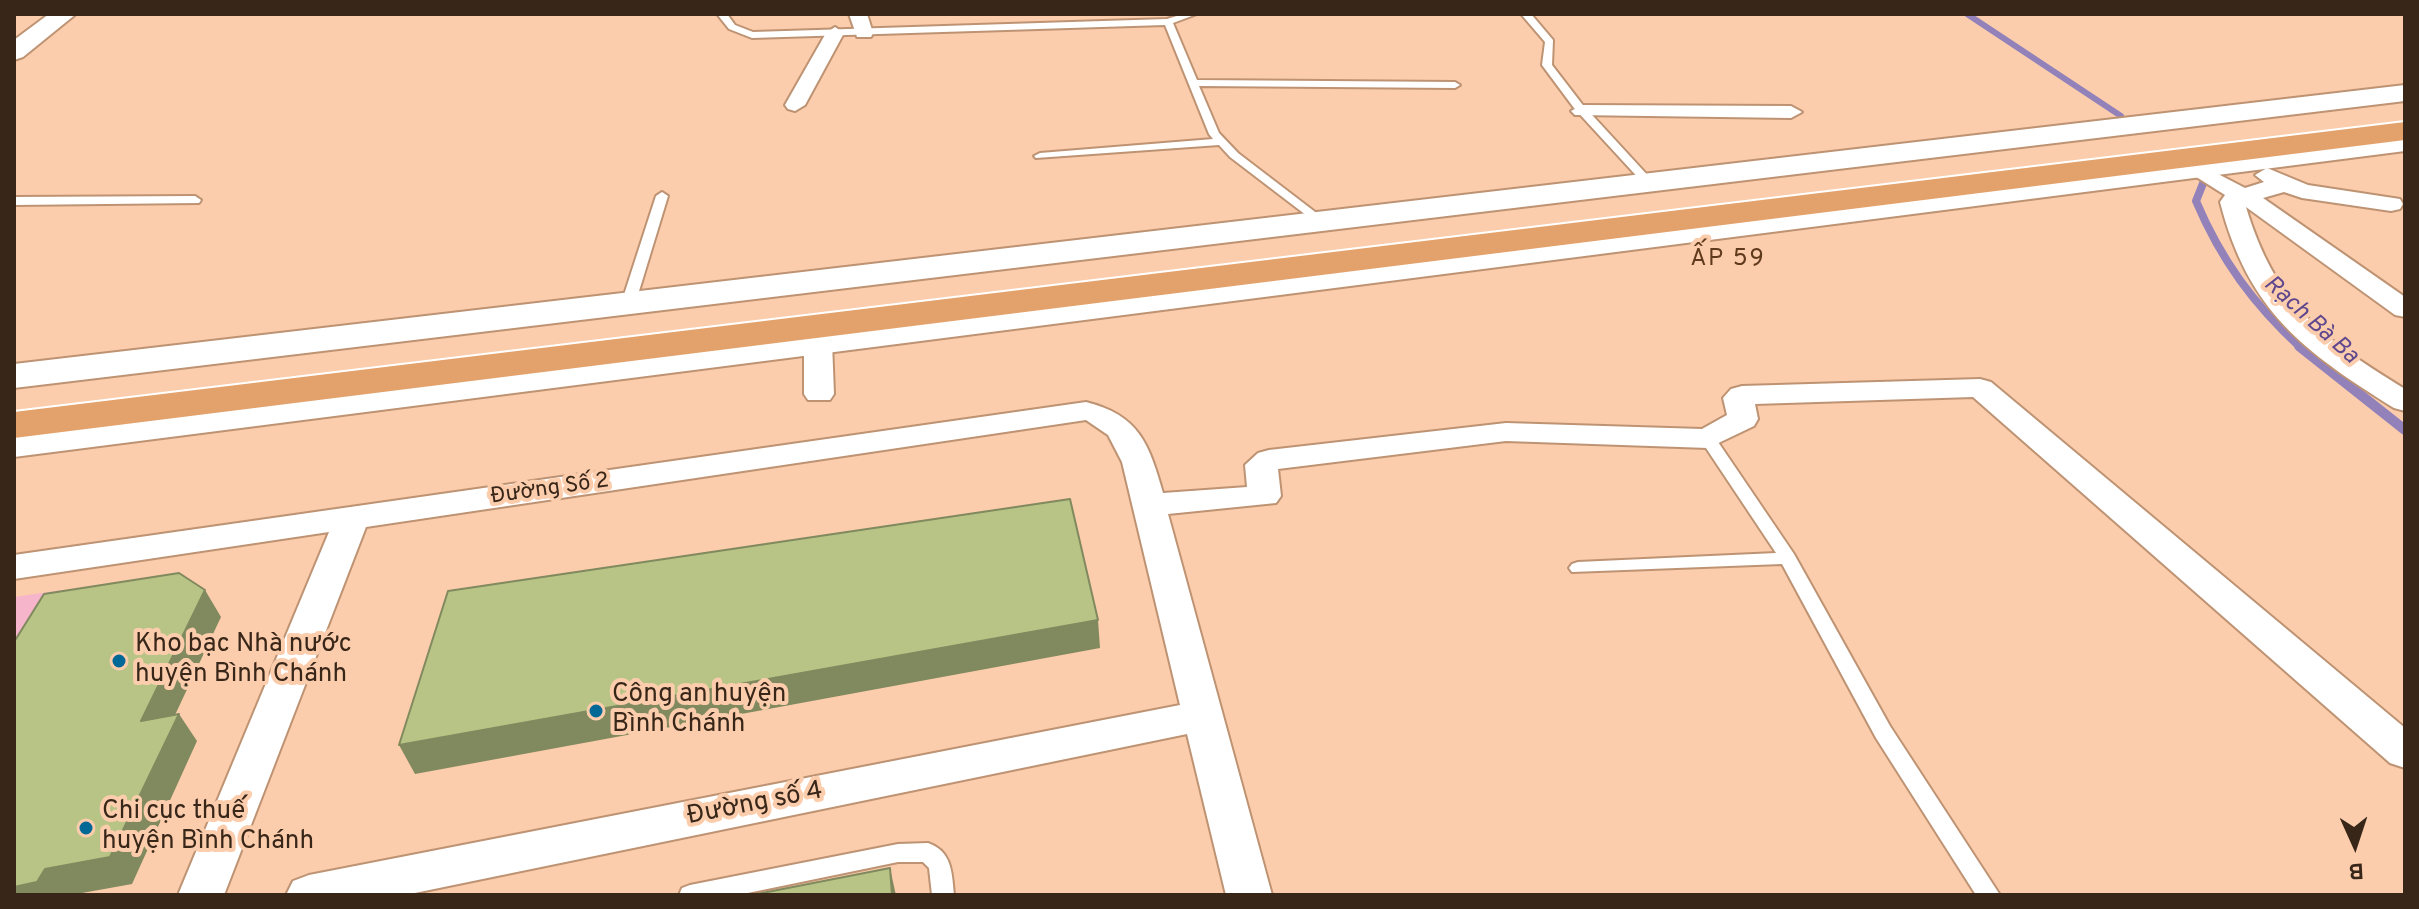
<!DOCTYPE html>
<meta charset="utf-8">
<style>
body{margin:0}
#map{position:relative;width:2419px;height:909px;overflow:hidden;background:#fbcdac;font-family:Overpass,sans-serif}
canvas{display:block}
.frame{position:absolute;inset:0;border:16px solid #382619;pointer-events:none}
.north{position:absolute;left:2315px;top:805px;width:80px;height:80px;-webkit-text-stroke:6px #fbcdac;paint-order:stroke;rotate:177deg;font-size:22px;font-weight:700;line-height:32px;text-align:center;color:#382619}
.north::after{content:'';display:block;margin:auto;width:28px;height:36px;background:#382619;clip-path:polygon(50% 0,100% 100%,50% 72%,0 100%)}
</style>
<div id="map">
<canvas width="2419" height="909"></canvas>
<div class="frame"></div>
<div class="north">B</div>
</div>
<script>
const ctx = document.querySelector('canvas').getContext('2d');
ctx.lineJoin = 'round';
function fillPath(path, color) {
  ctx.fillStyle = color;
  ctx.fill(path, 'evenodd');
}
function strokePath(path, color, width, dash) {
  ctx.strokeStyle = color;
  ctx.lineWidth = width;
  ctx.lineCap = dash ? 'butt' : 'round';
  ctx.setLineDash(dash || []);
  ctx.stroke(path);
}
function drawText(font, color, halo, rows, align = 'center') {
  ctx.font = font + ' Overpass,sans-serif';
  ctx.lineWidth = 8;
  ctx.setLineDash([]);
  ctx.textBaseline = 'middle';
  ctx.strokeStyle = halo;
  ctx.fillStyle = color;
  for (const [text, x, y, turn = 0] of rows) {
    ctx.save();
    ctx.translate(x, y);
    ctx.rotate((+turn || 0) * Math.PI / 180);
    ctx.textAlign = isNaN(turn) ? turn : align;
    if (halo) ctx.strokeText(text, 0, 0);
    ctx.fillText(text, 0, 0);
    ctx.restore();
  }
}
fillPath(new Path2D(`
 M63 590 14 671V597Z`), '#f6b5ca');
strokePath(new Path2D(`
 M1967 14 2121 116`), '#9282b9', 6);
strokePath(new Path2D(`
 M2204 181 2196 201C2221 260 2254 305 2301 348`), '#9282b9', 8);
strokePath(new Path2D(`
 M2299 346 2405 430`), '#9282b9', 10);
const service = new Path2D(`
 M717 14H727L735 25 753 32 1167 19 1183 14H1197L1173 23 1197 80 1455 82 1460 85 1455 88 1199 86 1219 133 1238 153 1323 218V224L1319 225 1230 157 1219 145 1036 158 1034 156 1040 153 1213 139 1209 134 1165 25 752 38 729 29Z
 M1521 14H1531L1553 40 1552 65 1582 104 1651 179V183H1643L1574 108 1542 65 1545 42Z
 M662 192 668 196 636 301 629 305 624 304 622 301 656 196Z
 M195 196 201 200 199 203 14 205V197Z
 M1708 434 1714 436 1794 554 1890 726 2000 895H1976L1876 738 1782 564 1572 572 1569 568 1572 564 1578 562 1776 553 1700 439Z
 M928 843C952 851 952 873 954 895H932L929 868 923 862H898L738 895H679L682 888 690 885 898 844Z`);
const minor = new Path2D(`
 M849 14H867L873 33 871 37H857Z
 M835 27 844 33 805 105 795 111 788 109 785 105 826 33Z
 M1582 105 1791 106 1802 112 1791 118 1575 115 1571 111Z
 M2193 161 2245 188 2264 182 2255 175 2267 168 2308 185 2400 199 2403 204 2400 209 2391 211 2302 198 2284 192 2263 198 2405 297V317L2395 315 2246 207C2275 304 2322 338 2405 389V411L2394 408C2303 351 2248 311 2220 202L2225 195 2182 168Z
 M818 333 828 336 832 342 834 394 830 400H808L804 394V342L808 336Z
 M1980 379 1991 382 2405 728V768L2390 763 1973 397 1755 404 1758 419 1754 426 1708 448 1506 441 1278 469 1281 496 1276 503 1168 514 1272 895H1226L1187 734 405 895H286L293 881 309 875 1180 705 1122 462 1108 435 1086 420 366 527 224 895H178L329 532 14 579V555L1086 402C1139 415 1149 444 1163 493L1247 487 1245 465 1258 453 1269 450 1506 423 1702 429 1727 415 1723 398 1731 389 1742 386Z`);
const tertiary = new Path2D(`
 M49 14H76L23 57 14 60V40Z
 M2405 85V101L14 388V364Z
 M2405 133V151L14 457V433Z`);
const trunk = new Path2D(`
 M2405 122V140L14 438V412Z`);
strokePath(service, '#be9373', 4);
strokePath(minor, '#be9373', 4);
strokePath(tertiary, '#be9373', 4);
strokePath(trunk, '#fff', 4);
fillPath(service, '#fff');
fillPath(minor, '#fff');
fillPath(tertiary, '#fff');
fillPath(trunk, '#e3a26c');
fillPath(new Path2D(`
 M205 590 221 617 160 747 141 721Z
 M1098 620 1100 648 415 774 399 745Z
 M179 714 197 741 132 884 71 895H14V887L45 869Z
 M890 868 895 891 896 895H892Z`), '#81895e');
const building = new Path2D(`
 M1070 499 1098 620 399 745 448 591Z
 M179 573 205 590 141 721 179 714 110 857 45 869 37 882 14 887V642L44 594Z
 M890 868 892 895H752Z`);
fillPath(building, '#b8c486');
strokePath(building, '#81895e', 2);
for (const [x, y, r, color] of [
 [119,661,8,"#026896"],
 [596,711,8,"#026896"],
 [86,828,8,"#026896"]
]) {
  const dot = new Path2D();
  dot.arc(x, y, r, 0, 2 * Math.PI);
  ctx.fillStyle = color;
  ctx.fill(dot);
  strokePath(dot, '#fbcdac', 3);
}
drawText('22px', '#382619', '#fbcdac', [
 ["Đường Số 2",550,490,-8]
]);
ctx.letterSpacing = '2px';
drawText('24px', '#5f3a1c', '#fbcdac', [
 ["ẤP 59",1728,260]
]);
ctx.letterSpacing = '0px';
drawText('italic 24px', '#5f478e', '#fbcdac', [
 ["Rạch Bà Ba",2310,321,42]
]);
drawText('26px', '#382619', '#fbcdac', [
 ["Kho bạc Nhà nước",135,646],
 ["huyện Bình Chánh",135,676],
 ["Công an huyện",612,696],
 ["Bình Chánh",612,726],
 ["Chi cục thuế",102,813],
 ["huyện Bình Chánh",102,843]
], 'left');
drawText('26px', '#382619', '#fbcdac', [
 ["Đường số 4",755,805,-11]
]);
</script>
